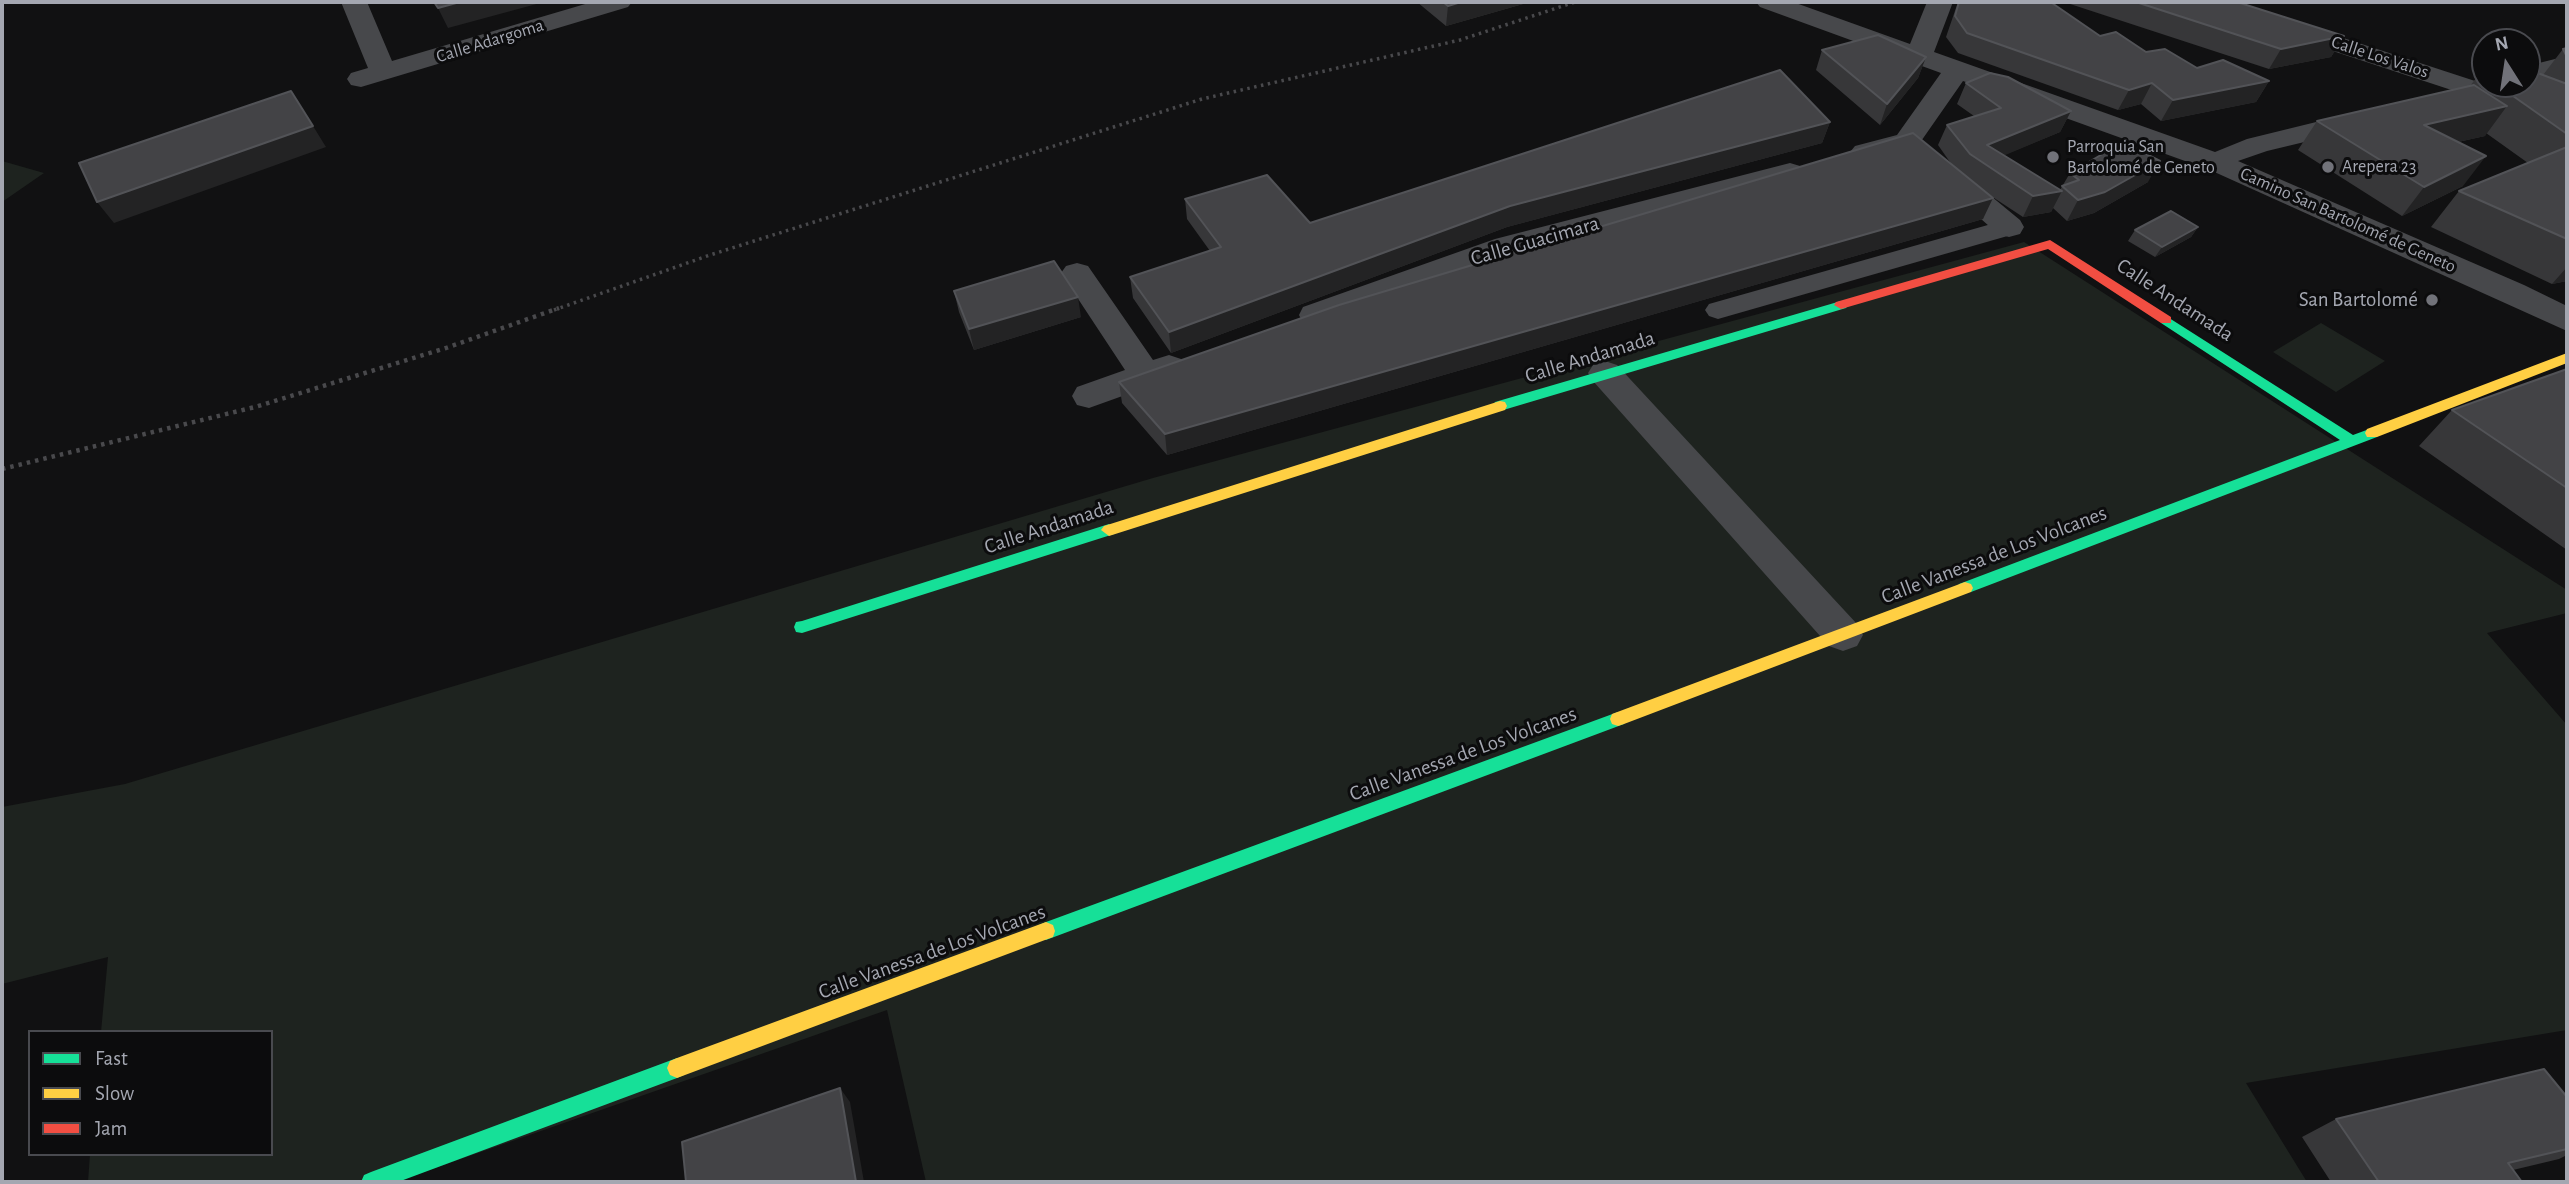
<!DOCTYPE html>
<meta charset="utf-8">
<style>
body{margin:0}
#map{position:relative;width:2569px;height:1184px;overflow:hidden;background:#111112;font-family:"Alegreya Sans",sans-serif}
canvas{display:block}
.frame{position:absolute;inset:0;border:4px solid #a4a7b1;pointer-events:none}
.legend{position:absolute;left:28px;top:1030px;width:245px;height:126px;box-sizing:border-box;background:#0c0c0d;border:2px solid #494a4f;margin:0;padding:9px 12px;list-style:none;font-size:21px;color:#a4a7b1}
.legend li{display:flex;align-items:center;gap:14px;height:35px}
.legend b{width:35px;border:2px solid #494a4f}
.north{position:absolute;left:2471px;top:28px;width:70px;height:70px;box-sizing:border-box;background:#0c0c0d;border:2px solid #494a4f;border-radius:50%;rotate:348deg;font-size:19px;font-weight:700;line-height:28px;text-align:center;color:#a4a7b1}
.north::after{content:'';display:block;margin:auto;width:24px;height:32px;background:#717279;clip-path:polygon(50% 0,100% 100%,50% 72%,0 100%)}
</style>
<div id="map">
<canvas width="2569" height="1184"></canvas>
<div class="frame"></div>
<ul class="legend">
<li><b style="height:9px;background:#16e098"></b>Fast</li>
<li><b style="height:9px;background:#ffcf43"></b>Slow</li>
<li><b style="height:9px;background:#f24e42"></b>Jam</li>
</ul>
<div class="north">N</div>
</div>
<script>
const ctx = document.querySelector('canvas').getContext('2d');
ctx.lineJoin = 'round';
function fillPath(path, color) {
  ctx.fillStyle = color;
  ctx.fill(path, 'evenodd');
}
function strokePath(path, color, width, dash) {
  ctx.strokeStyle = color;
  ctx.lineWidth = width;
  ctx.lineCap = dash ? 'butt' : 'round';
  ctx.setLineDash(dash || []);
  ctx.stroke(path);
}
function drawText(font, color, halo, rows, align = 'center') {
  ctx.font = font + ' "Alegreya Sans",sans-serif';
  ctx.lineWidth = 6;
  ctx.setLineDash([]);
  ctx.textBaseline = 'middle';
  ctx.strokeStyle = halo;
  ctx.fillStyle = color;
  for (const [text, x, y, turn = 0] of rows) {
    ctx.save();
    ctx.translate(x, y);
    ctx.rotate((+turn || 0) * Math.PI / 180);
    ctx.textAlign = isNaN(turn) ? turn : align;
    if (halo) ctx.strokeText(text, 0, 0);
    ctx.fillText(text, 0, 0);
    ctx.restore();
  }
}
fillPath(new Path2D(`
 M2 161 44 173 2 202Z
 M2024 242 2567 590V613L2487 633 2567 725V1030L2246 1083 2307 1182H926L887 1010 395 1182H88L90 1154H271V1032H101L108 957 2 984V807L125 784 1153 478Z
 M2321 323 2385 361 2336 392 2273 352Z`), '#1e231f');
strokePath(new Path2D(`
 M554 310 710 255 1202 99 1460 40 1575 2`), '#49494c', 3.5, [2.5, 4.5]);
strokePath(new Path2D(`
 M2 469 255 407 446 348 559 308`), '#49494c', 4.5, [3.5, 5]);
fillPath(new Path2D(`
 M2009 219 2018 221 2022 227 2018 233 1718 319 1709 316 1705 310 1709 304Z`), '#47484b');
fillPath(new Path2D(`
 M341 2H367L392 61 592 2H632L628 7 361 87 351 85 347 79 351 73 368 68Z
 M1756 2H1793L1910 44 1927 2H1953L1934 52 2215 152 2247 139 2361 111 2371 114 2375 120 2371 126 2267 151 2238 161 2524 285 2567 306V331L2210 170 1963 81 1917 147 1865 161 1855 158 1850 152 1855 146 1897 135 1941 73 1760 7Z
 M2195 2H2233L2567 111V128L2199 7Z
 M2567 56V72L2527 82V66Z
 M1790 163 1800 166 1805 172 1800 178 1517 253 1315 326 1303 323 1299 315 1303 307 1495 239Z
 M1947 165 1957 168 2020 220 2024 227 2020 234 2009 237 1998 234 1937 180 1932 174 1937 168Z
 M1077 263 1088 266 1153 360 1169 355 1181 359 1186 367 1181 375 1089 408 1077 405 1072 396 1077 387 1125 370 1061 273 1066 266Z
 M1605 361 1617 365 1857 624 1863 635 1857 646 1843 651 1829 646 1593 381 1588 373 1593 365Z`), '#47484b');
fillPath(new Path2D(`
 M1841 301 1848 305 1846 308 1500 411 1493 406 1495 402Z
 M2166 316 2353 435 2372 428 2379 433 2377 437 1971 592H1959L1957 588 1959 584 2340 440 2161 323V317Z
 M1109 524 1117 530 1114 534 802 633 796 632 794 627 796 622 802 621Z
 M1618 712 1624 714 1626 719 1624 724 1046 940 1039 937 1037 931 1039 925 1046 922Z
 M677 1058 684 1061 687 1068 684 1075 677 1078 398 1182H361L364 1175 371 1172Z`), '#16e098');
fillPath(new Path2D(`
 M2567 353V363L2377 437H2367L2365 433 2367 429Z
 M1500 401 1505 402 1507 406 1505 410 1109 536 1101 530 1104 526Z
 M1965 582 1971 584 1973 588 1971 592 1624 724 1618 726 1612 724 1610 719 1612 714Z
 M1046 922 1053 925 1055 931 1053 937 677 1078 670 1075 667 1068 670 1061 677 1058Z`), '#ffcf43');
fillPath(new Path2D(`
 M2050 240 2171 317V323H2161L2048 249 1841 309 1834 305 1836 302Z`), '#f24e42');
fillPath(new Path2D(`
 M1417 2H1530L1446 26Z
 M1958 2H2052V3L2100 36 2146 52 2197 68 2269 81 2256 102 2161 121 2141 104 2118 110 1958 53 1946 37Z
 M2064 2H2237L2344 36 2331 57 2269 69Z
 M2567 48V281L2552 284 2431 227 2459 191 2528 163 2486 133 2485 136 2458 142 2463 186 2402 216 2298 150 2317 121 2470 86 2480 73 2485 72V84H2496L2543 75 2563 49Z
 M1822 50 1926 57 1918 78 1880 125 1816 70Z
 M1966 83 2071 111 2060 132 2004 155 2060 190 2070 173 2148 182 2094 213 2067 221 2053 208 2051 212 2023 217 1988 194 1983 219 1167 455 1122 403 1119 382 1952 165 1938 145 1947 125 1974 116 1957 104Z
 M1830 122 1822 143 1507 227 1171 353 1133 298 1130 277 1210 251 1187 219 1185 199 1310 223Z
 M2198 227 2191 237 2155 257 2128 241 2135 230Z
 M954 291 1081 317 974 350 959 312Z
 M2567 369V550L2419 446 2452 410Z
 M2567 1097V1155L2559 1159 2513 1170 2522 1182H2331L2302 1137 2336 1119Z`), '#373739');
fillPath(new Path2D(`
 M460 2H544L448 28 438 8Z
 M1461 2H1530L1446 26 1448 6Z
 M2344 36 2331 57 2269 69 2281 49Z
 M1926 57 1918 78 1880 125 1887 104Z
 M2269 81 2256 102 2161 121 2173 100Z
 M2152 83 2141 104 2118 110 2129 90Z
 M2507 106 2485 136 2403 154 2424 125Z
 M2071 111 2060 132 1984 164 1987 145Z
 M1830 122 1822 143 1507 227 1171 353 1169 332 1510 206Z
 M313 126 326 147 114 223 97 202Z
 M2486 156 2463 186 2402 216 2424 187Z
 M2160 161 2148 182 2094 213 2067 221 2078 200Z
 M2062 191 2051 212 2023 217 2033 196Z
 M1993 198 1983 219 1167 455 1165 434Z
 M2198 227 2191 237 2155 257 2162 247Z
 M2567 267V281L2552 284Z
 M1078 297 1081 317 974 350 969 329Z
 M840 1088 850 1102 864 1182H856Z`), '#232324');
const building = new Path2D(`
 M434 2H460L438 8Z
 M1443 2H1461L1448 6Z
 M1959 2H2052V3L2100 36 2116 32 2146 52 2165 49 2197 68 2223 60 2269 81 2173 100 2152 83 2129 90 1967 33 1955 16Z
 M2136 2H2237L2344 36 2281 49Z
 M1878 35 1926 57 1887 104 1822 50Z
 M2567 48V57L2563 49Z
 M2527 69 2567 84V134L2496 84H2527Z
 M1780 70 1830 122 1510 206 1169 332 1130 277 1221 247 1185 199 1267 175 1310 223Z
 M1990 73 2008 77 2071 111 1987 145 2062 191 2033 196 1970 154 1947 125 2001 108 1966 83Z
 M2474 85 2507 106 2424 125 2486 156 2424 187 2317 121Z
 M291 91 313 126 97 202 79 163Z
 M1913 133 1993 198 1165 434 1119 382 1339 305Z
 M2123 142 2160 161 2105 192 2078 200 2062 186 2079 180 2070 173Z
 M2567 147V239L2459 191Z
 M2171 211 2198 227 2162 247 2135 230Z
 M1054 261 1078 297 969 329 954 291Z
 M2567 369V488L2452 410Z
 M2544 1069 2567 1097V1149L2508 1163 2522 1182H2379L2336 1119Z
 M840 1088 856 1182H686L682 1142Z`);
fillPath(building, '#434346');
strokePath(building, '#525357', 2);
for (const [x, y, r, color] of [
 [2053,157,7,"#717279"],
 [2328,167,7,"#717279"],
 [2432,300,7,"#717279"]
]) {
  const dot = new Path2D();
  dot.arc(x, y, r, 0, 2 * Math.PI);
  ctx.fillStyle = color;
  ctx.fill(dot);
  strokePath(dot, '#0c0c0d', 2.5);
}
drawText('18px', '#a4a7b1', '#0c0c0d', [
 ["Calle Adargoma",490,41,-17],
 ["Calle Los Valos",2380,57,18],
 ["Camino San Bartolomé de Geneto",2348,220,24]
]);
drawText('18px', '#a4a7b1', '#0c0c0d', [
 ["Parroquia San",2067,147],
 ["Bartolomé de Geneto",2067,168],
 ["Arepera 23",2342,167]
], 'left');
drawText('21px', '#a4a7b1', '#0c0c0d', [
 ["Calle Guacimara",1535,241,-16],
 ["Calle Andamada",2175,300,33],
 ["Calle Andamada",1590,357,-17],
 ["Calle Andamada",1049,527,-18],
 ["Calle Vanessa de Los Volcanes",1994,555,-21],
 ["Calle Vanessa de Los Volcanes",1463,754,-20],
 ["Calle Vanessa de Los Volcanes",932,952,-20]
]);
drawText('21px', '#a4a7b1', '#0c0c0d', [
 ["San Bartolomé",2418,300]
], 'right');
</script>
